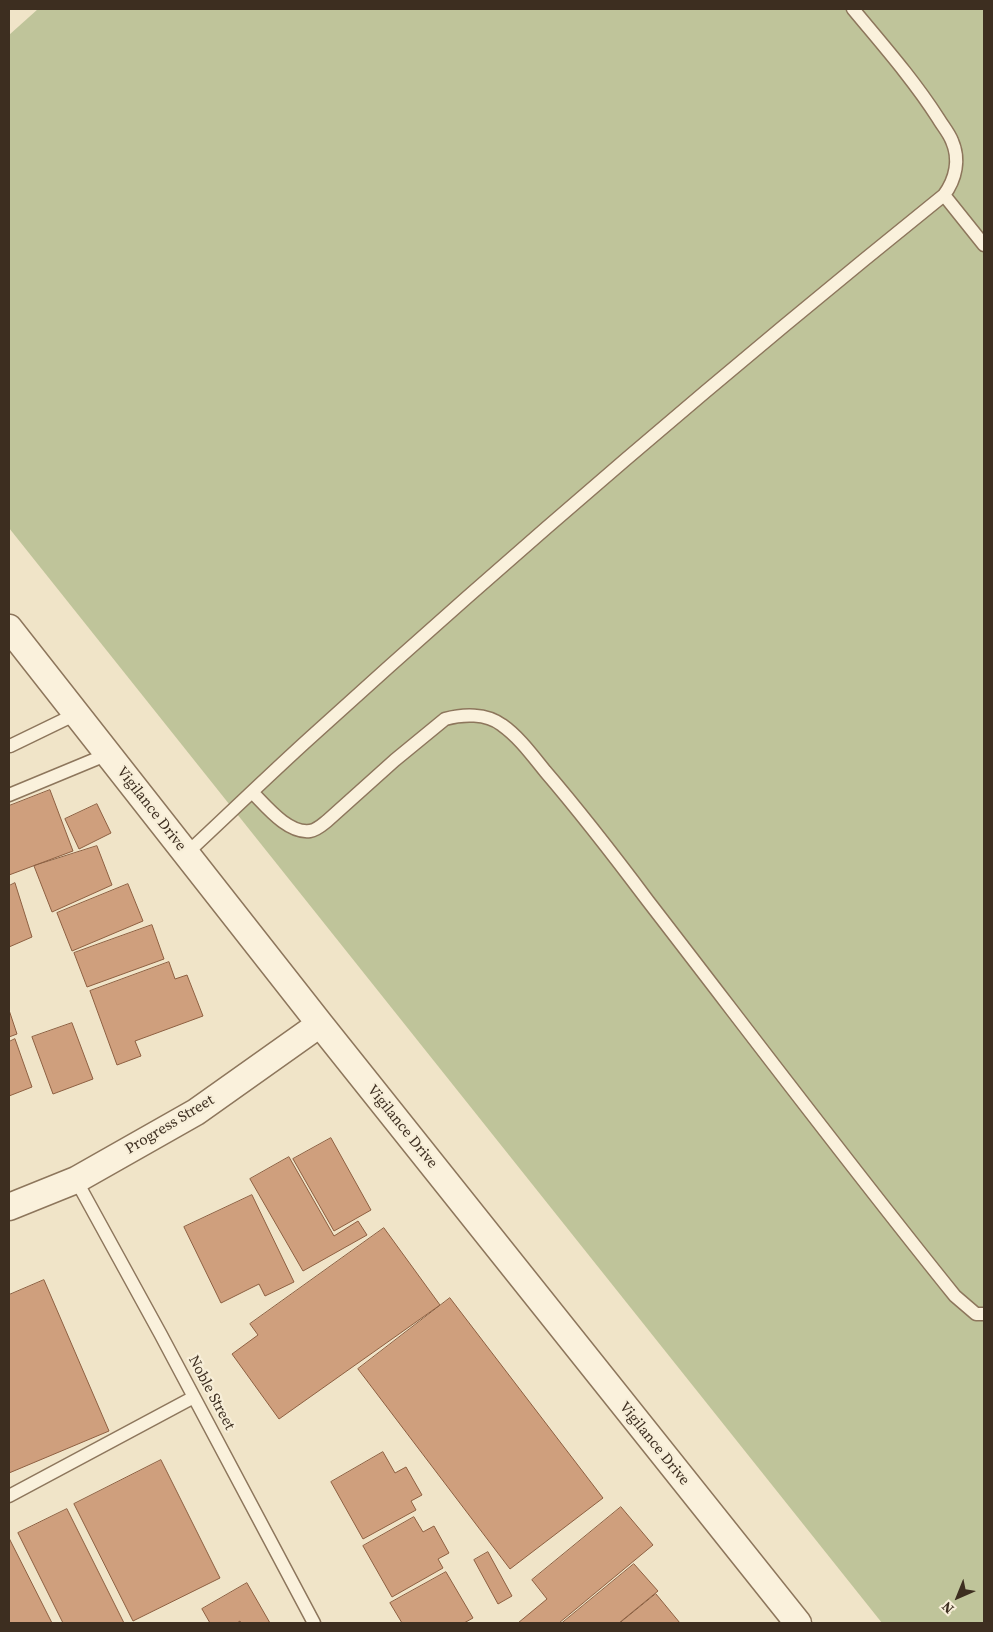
<!DOCTYPE html>
<style>
body{margin:0}
#map{position:relative;width:993px;height:1632px;overflow:hidden;background:#f0e4c8;font-family:"Source Serif 4",serif}
canvas{display:block}
.frame{position:absolute;inset:0;border:10px solid #3d2e20;pointer-events:none}
.north{position:absolute;left:933px;top:1572px;width:50px;height:50px;-webkit-text-stroke:4px #f7eed8;paint-order:stroke;rotate:224deg;font-size:14px;font-weight:700;line-height:20px;text-align:center;color:#3d2e20}
.north::after{content:'';display:block;margin:auto;width:18px;height:22px;background:#3d2e20;clip-path:polygon(50% 0,100% 100%,50% 72%,0 100%)}
</style>
<div id="map">
<canvas width="993" height="1632"></canvas>
<div class="frame"></div>
<div class="north">N</div>
</div>
<script>
const ctx = document.querySelector('canvas').getContext('2d');
ctx.lineJoin = 'round';
function fillPath(path, color) {
  ctx.fillStyle = color;
  ctx.fill(path, 'evenodd');
}
function strokePath(path, color, width, dash) {
  ctx.strokeStyle = color;
  ctx.lineWidth = width;
  ctx.lineCap = dash ? 'butt' : 'round';
  ctx.setLineDash(dash || []);
  ctx.stroke(path);
}
function drawText(font, color, halo, rows, align = 'center') {
  ctx.font = font + ' "Source Serif 4",serif';
  ctx.lineWidth = 4.5;
  ctx.setLineDash([]);
  ctx.textBaseline = 'middle';
  ctx.strokeStyle = halo;
  ctx.fillStyle = color;
  for (const [text, x, y, turn = 0] of rows) {
    ctx.save();
    ctx.translate(x, y);
    ctx.rotate((+turn || 0) * Math.PI / 180);
    ctx.textAlign = isNaN(turn) ? turn : align;
    if (halo) ctx.strokeText(text, 0, 0);
    ctx.fillText(text, 0, 0);
    ctx.restore();
  }
}
fillPath(new Path2D(`
 M38 9H984V1623H882L9 528V35Z`), '#bfc49a');
const building = new Path2D(`
 M50 790 73 851 9 875V806Z
 M97 804 111 833 79 849 65 819Z
 M97 846 112 885 52 912 34 866Z
 M15 883 32 937 9 947V886Z
 M128 884 143 921 72 951 57 913Z
 M152 925 164 959 87 987 74 953Z
 M169 962 175 979 187 975 203 1016 135 1041 141 1056 117 1065 90 991Z
 M9 1010 17 1034 9 1037Z
 M72 1023 93 1079 53 1094 32 1037Z
 M15 1039 32 1087 9 1096V1042Z
 M331 1138 371 1210 334 1231 293 1159Z
 M289 1157 334 1236 358 1221 367 1235 303 1271 250 1179Z
 M252 1195 294 1282 265 1296 259 1284 221 1303 184 1227Z
 M384 1228 440 1305 279 1419 232 1354 258 1335 250 1324Z
 M44 1280 109 1431 9 1473V1295Z
 M450 1298 603 1498 510 1569 358 1369Z
 M383 1452 395 1473 406 1467 422 1495 411 1501 416 1510 363 1539 331 1482Z
 M161 1460 220 1578 133 1621 74 1504Z
 M621 1507 653 1545 559 1623H518L547 1599 532 1580Z
 M67 1509 124 1623H63L18 1533Z
 M414 1517 423 1532 434 1526 449 1553 438 1559 443 1568 392 1597 363 1546Z
 M9 1538 52 1623H9Z
 M488 1552 512 1596 498 1604 474 1560Z
 M634 1564 658 1591 619 1623H562Z
 M446 1572 473 1618 464 1623H402L390 1603Z
 M247 1583 270 1623H241L240 1621 237 1623H210L202 1609Z
 M656 1594 680 1623H620Z`);
fillPath(building, '#cf9f7d');
strokePath(building, '#8d5f41', 1);
const service = new Path2D(`
 M944 195 984 245
 M10 746 76 714
 M252 792C266 806 288 834 310 831 317 830 322 825 327 821L395 760 445 719C463 714 486 713 502 725 519 737 532 755 545 771 581 813 615 857 648 901 750 1033 850 1166 955 1296L976 1314H984
 M9 795 108 754
 M186 854C228 815 269 775 311 737 517 550 728 369 944 195 956 179 960 159 952 141 949 133 942 125 938 118 913 79 882 44 853 9
 M76 1180 161 1335 314 1623
 M9 1496 194 1397`);
const minor = new Path2D(`
 M9 628 320 1024 798 1623
 M9 1207 76 1180 196 1112 320 1024`);
strokePath(service, '#8d765c', 15);
strokePath(minor, '#8d765c', 29);
strokePath(service, '#faf1dc', 12);
strokePath(minor, '#faf1dc', 26);
drawText('15px', '#3d2e20', '#f7eed8', [
 ["Vigilance Drive",151,809,52],
 ["Progress Street",170,1125,-31],
 ["Vigilance Drive",402,1127,51],
 ["Noble Street",211,1393,62],
 ["Vigilance Drive",654,1444,51]
]);
</script>
